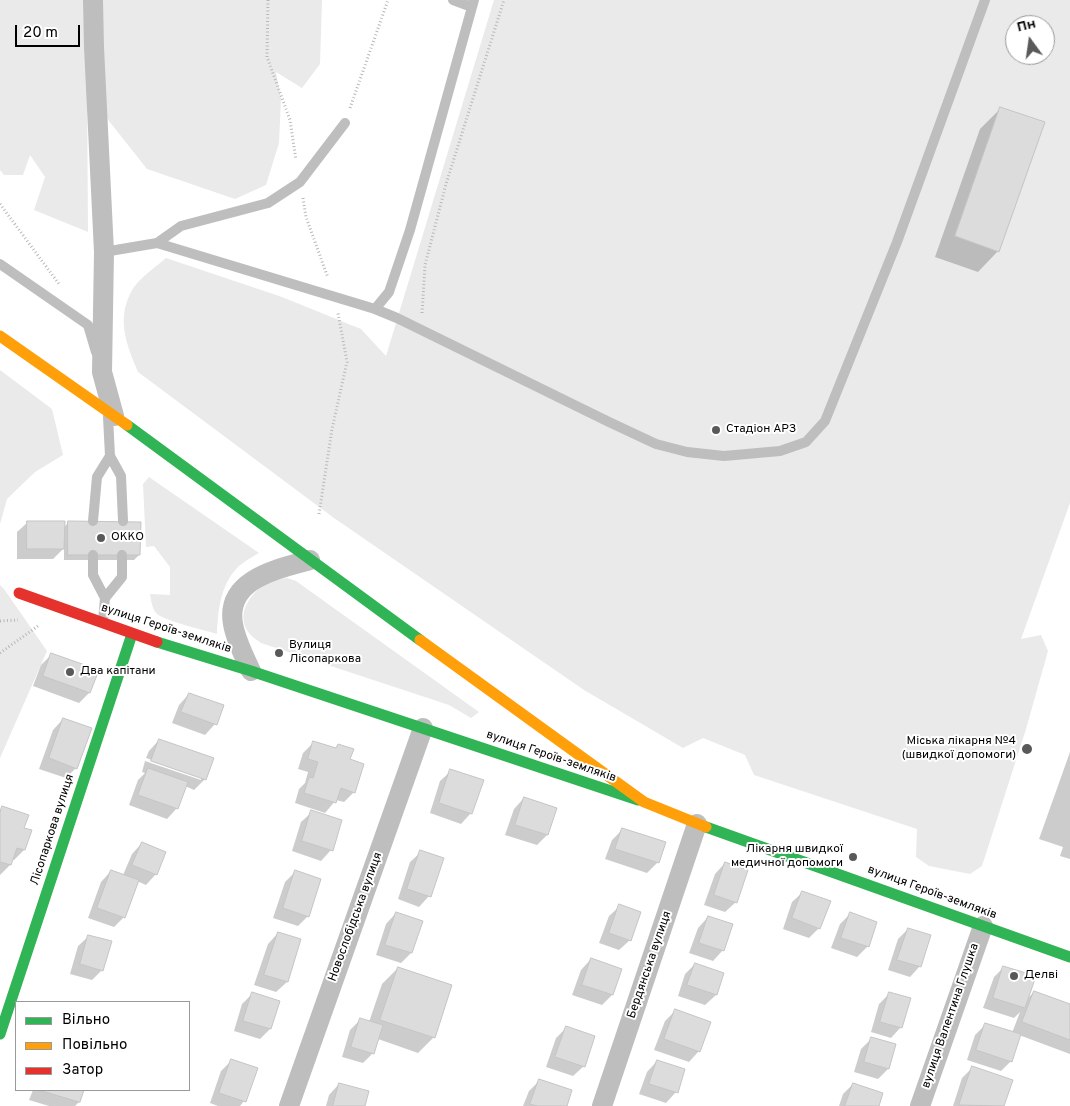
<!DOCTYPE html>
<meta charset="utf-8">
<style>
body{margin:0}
#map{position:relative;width:1070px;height:1106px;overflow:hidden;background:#fff;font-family:Overpass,sans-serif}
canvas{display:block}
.legend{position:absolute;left:15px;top:1001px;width:175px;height:90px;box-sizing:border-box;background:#fff;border:1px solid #999;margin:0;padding:6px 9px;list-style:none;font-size:15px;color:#000}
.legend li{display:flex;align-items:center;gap:10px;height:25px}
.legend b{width:25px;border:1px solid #999}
.north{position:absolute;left:1005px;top:15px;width:50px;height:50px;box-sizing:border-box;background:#fff;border:1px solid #999;border-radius:50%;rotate:346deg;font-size:14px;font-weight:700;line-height:20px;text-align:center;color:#000}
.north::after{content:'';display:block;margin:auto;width:18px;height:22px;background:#595959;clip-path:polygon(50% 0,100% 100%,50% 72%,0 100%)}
.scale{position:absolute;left:15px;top:25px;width:65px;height:22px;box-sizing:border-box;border:2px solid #000;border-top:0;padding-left:6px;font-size:15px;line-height:18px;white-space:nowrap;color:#000;-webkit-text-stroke:4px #fff;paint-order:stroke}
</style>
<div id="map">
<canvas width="1070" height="1106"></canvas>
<ul class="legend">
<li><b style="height:6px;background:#30b455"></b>Вільно</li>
<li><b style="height:6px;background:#ff9f0a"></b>Повільно</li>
<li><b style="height:6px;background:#e5322d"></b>Затор</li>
</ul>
<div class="north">Пн</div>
<div class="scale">20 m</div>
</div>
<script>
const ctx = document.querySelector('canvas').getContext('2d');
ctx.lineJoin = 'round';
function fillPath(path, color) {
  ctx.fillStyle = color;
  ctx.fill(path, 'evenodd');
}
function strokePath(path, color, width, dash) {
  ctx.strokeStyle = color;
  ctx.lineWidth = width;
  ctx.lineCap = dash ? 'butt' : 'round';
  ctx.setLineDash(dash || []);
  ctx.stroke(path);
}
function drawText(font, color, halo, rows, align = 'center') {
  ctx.font = font + ' Overpass,sans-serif';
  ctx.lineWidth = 4;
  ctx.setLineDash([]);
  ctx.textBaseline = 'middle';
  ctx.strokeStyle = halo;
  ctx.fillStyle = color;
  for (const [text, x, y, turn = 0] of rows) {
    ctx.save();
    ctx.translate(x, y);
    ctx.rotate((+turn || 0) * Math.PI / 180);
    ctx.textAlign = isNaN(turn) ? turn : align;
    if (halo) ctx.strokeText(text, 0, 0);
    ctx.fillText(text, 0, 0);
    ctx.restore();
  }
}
fillPath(new Path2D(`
 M0 0H322L320 64 302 88 276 72 281 99 279 143 266 185 235 199 147 169 109 121 87 89 88 232 34 210 45 177 30 155 23 175H4L0 170Z
 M494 0H1070V503L1021 639 1041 635 1048 651 1026 729 982 866 970 874 929 866 916 857 917 829 754 775 745 755 703 738 683 748 584 690 334 518 138 372C126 343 115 317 134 287 141 277 157 266 166 258L282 297 361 329 386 356ZM1015 25H1045V55H1015Z
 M0 370 52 409 63 455 35 472 7 499 0 524Z
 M149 477 259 553C252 557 243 562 237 568 220 586 218 611 217 634 205 630 163 621 156 613 152 608 151 600 150 594L170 595V567L154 546 146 547 143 484Z
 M287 578 296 581 479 712 471 718 449 705 261 643C257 640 252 637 249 633 234 614 252 589 272 581 276 579 282 579 287 578Z
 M0 585 4 589 47 651 0 758Z`), '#eaeaea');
fillPath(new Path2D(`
 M1001 108 998 251 978 272 935 257 980 129Z
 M28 522 63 528 69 522 139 555 134 560H64V548L53 559H17V532Z
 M52 654 97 671 89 693 79 703 33 686 41 665Z
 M189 694 215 724 205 735 172 723 179 705Z
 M63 719 76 768 66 778 39 769 53 730Z
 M159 740 205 779 194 790 185 786 177 808 167 819 129 805 138 780 145 773 142 772 145 761 201 780V777L146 758 149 751Z
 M314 742 335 749 338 745 349 760 354 792 344 802 336 800 325 813 295 803 299 789 305 783 308 772 298 769 303 753Z
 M1070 752V859L1060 856 1063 847 1039 839Z
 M451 771 471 813 461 824 430 813 440 781Z
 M524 798 547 835 537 845 505 835 514 809Z
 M3 807 23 829 30 831 24 850 14 860H12L10 865 0 875V810Z
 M312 812 331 850 321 861 292 851 301 822Z
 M622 830 658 862 647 873 605 859 612 840Z
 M142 843 156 874 146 885 137 881 124 917 114 927 88 918 101 882 111 871 123 875 132 854Z
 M421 852 429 896 419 907 398 899 410 862Z
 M725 863 736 902 725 912 704 905 715 874Z
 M295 872 308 916 298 926 273 918 285 882Z
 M803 892 819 928 809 938 783 929 792 902Z
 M620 906 630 940 619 950 599 943 609 916Z
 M396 913 411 953 401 963 376 955 386 924Z
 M850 914 876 922 867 947 857 957 831 948 840 924Z
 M708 917 723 950 713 961 689 953 698 928Z
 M908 929 920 966 910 977 888 970 898 939Z
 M278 933 300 940 287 982 276 992 254 985 268 944Z
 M89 936 102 970 92 980 70 974 78 946Z
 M591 959 621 970 612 995 602 1005 572 995 581 970Z
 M695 964 723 974 716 995 705 1005 678 996 685 974Z
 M1004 967 1027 999 1034 992 1070 1005V1054L1019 1035 1011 1061 1001 1071 967 1060 975 1035 986 1024 1012 1033 1020 1012 1014 1018 983 1008 994 977Z
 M398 968 434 1037 418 1053 378 1039 373 1053 363 1063 342 1057 350 1030 360 1020 369 1022 382 984Z
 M890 993 901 1027 891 1038 871 1032 879 1004Z
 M252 994 278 1002 270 1029 260 1039 234 1031 242 1004Z
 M675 1011 699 1051 689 1062 654 1050 665 1021Z
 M566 1028 584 1066 573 1076 546 1067 556 1038Z
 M872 1038 888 1069 878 1079 854 1072 861 1049Z
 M232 1060 244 1101 240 1106H218L210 1103 221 1071Z
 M657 1061 676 1092 666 1103 639 1094 647 1072Z
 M972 1068 1011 1081 1003 1106H953L962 1078Z
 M539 1081 565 1106H523L529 1091Z
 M339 1084 364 1106H326L329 1095Z
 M853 1084 877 1106H839L843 1094Z
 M33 1090H83L79 1102 75 1106H49L29 1100Z`), '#0003');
const building = new Path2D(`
 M1000 107 1045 122 999 252 955 236Z
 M27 521H65L64 549H27Z
 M68 521 141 522 140 555H68Z
 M51 653 99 670 90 693 43 676Z
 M189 693 224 705 217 725 181 712Z
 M63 718 92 728 77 769 49 758Z
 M159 739 214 758 206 780 151 761Z
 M313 741 336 748 338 744 354 749 350 759 364 764 355 793 341 788 336 803 304 793 309 777 313 778 318 762 308 759Z
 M148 768 188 782 178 809 138 795Z
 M450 769 484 780 472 814 439 803Z
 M524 797 557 808 548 835 515 825Z
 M2 806 29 815 24 828 32 830 25 850 17 848 11 865 0 862V813Z
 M311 810 342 820 333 851 302 841Z
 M622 828 666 842 659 863 615 849Z
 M142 842 166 852 157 875 132 865Z
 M420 850 444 858 431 897 407 889Z
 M725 862 748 870 737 903 714 895Z
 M111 870 139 880 125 918 97 908Z
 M295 870 321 879 309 917 283 908Z
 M802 891 831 901 820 929 792 918Z
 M619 904 641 912 631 941 609 933Z
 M396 912 423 921 412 953 385 945Z
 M850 912 877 922 869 947 841 938Z
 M708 916 733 924 724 951 699 943Z
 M908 928 931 935 921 967 897 960Z
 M278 932 301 939 288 982 264 975Z
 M88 935 112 941 103 971 80 964Z
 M591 958 622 969 613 995 582 985Z
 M695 963 724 973 717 995 687 985Z
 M1003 966 1036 976 1025 1008 993 998Z
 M398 967 452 985 435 1038 380 1020Z
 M1034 991 1070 1004V1040L1022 1022Z
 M252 992 280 1001 271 1029 243 1021Z
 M889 992 911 998 902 1028 880 1022Z
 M675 1009 711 1022 700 1052 664 1039Z
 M360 1018 383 1025 374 1054 351 1047Z
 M985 1023 1021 1034 1012 1062 976 1050Z
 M566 1026 595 1036 585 1067 555 1057Z
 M871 1037 896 1044 889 1069 864 1062Z
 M231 1059 258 1068 246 1102 219 1093Z
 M657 1060 685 1069 678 1093 649 1084Z
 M972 1066 1013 1080 1004 1106 959 1105Z
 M539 1079 572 1090 567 1106H537L530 1104Z
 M339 1083 369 1091 365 1106H333Z
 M853 1083 883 1093 879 1106H845Z
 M39 1090H84L80 1102Z`);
fillPath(building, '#dcdcdc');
strokePath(building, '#c5c5c5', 1);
strokePath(new Path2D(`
 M268 0 267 57 290 120 296 160
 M350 108 388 0
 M303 198 306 217 328 278
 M0 204 59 284
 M422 313 425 265 446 184 504 0
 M319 514 332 429 347 362 338 313
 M0 621 18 620
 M0 653 38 626`), '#b8b8b8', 3, [1, 2.5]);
strokePath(new Path2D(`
 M453 0 472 7
 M157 243 181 226 268 203 300 182 345 123
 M104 252 157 243 375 309 389 292 410 230 474 0
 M0 264 88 325 96 352
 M375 309 397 318 609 422 656 444 687 452 724 456 780 451 806 442 825 421 897 242 985 0
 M108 417 110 456 121 476 123 521
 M93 521 97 477 110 456
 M93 555V575L105 598 103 621
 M105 598 122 577V555`), '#bebebe', 10);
strokePath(new Path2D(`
 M93 0 94 47 104 252 102 372 114 416
 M251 671C244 656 236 641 233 624 225 579 278 569 310 560
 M289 1106 423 728
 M602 1106 697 824
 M920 1106 983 926`), '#bebebe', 20);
strokePath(new Path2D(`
 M127 425 420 640
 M157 642 251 671 638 800
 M706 827 1070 957
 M0 1034 132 634`), '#30b455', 11);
strokePath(new Path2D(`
 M0 336 127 425
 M420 640 644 802 706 827`), '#ff9f0a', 11);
strokePath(new Path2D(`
 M19 593 157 642`), '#e5322d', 11);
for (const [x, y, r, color] of [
 [716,430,5,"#595959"],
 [101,538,5,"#595959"],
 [279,653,5,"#595959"],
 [70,672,5,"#595959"],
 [1027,749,6,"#595959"],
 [853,857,5,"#595959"],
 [1014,976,5,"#595959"]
]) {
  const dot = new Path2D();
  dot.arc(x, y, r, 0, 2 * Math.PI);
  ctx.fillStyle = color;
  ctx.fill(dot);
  strokePath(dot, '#fff', 2);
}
drawText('12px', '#000', '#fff', [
 ["Стадіон АРЗ",726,430],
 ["ОККО",111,538],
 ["Вулиця",289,646],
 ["Лісопаркова",289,660],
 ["Два капітани",80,672],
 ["Міська лікарня №4",1016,742,"right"],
 ["(швидкої допомоги)",1016,756,"right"],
 ["Лікарня швидкої",843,850,"right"],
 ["медичної допомоги",843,864,"right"],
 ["Делві",1024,976]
], 'left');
drawText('12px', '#000', '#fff', [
 ["вулиця Героїв-земляків",166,629,18],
 ["вулиця Героїв-земляків",551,757,19],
 ["Лісопаркова вулиця",53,830,-72],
 ["вулиця Героїв-земляків",932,893,20],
 ["Новослобідська вулиця",356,917,-70],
 ["Бердянська вулиця",650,965,-71],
 ["вулиця Валентина Глушка",951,1016,-71]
]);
</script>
